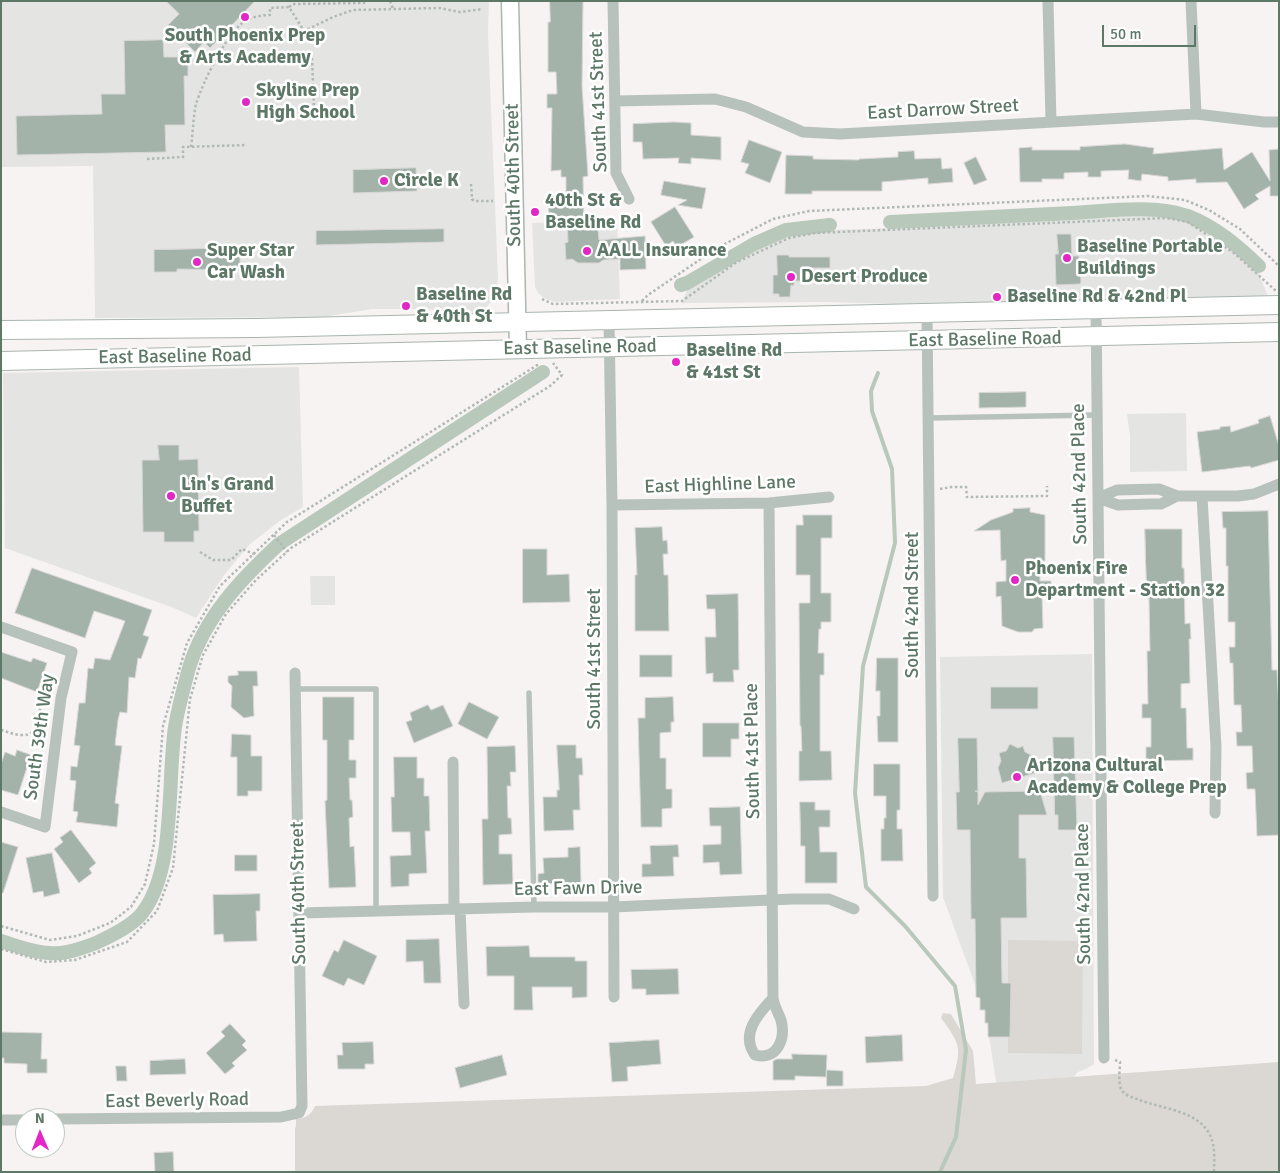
<!DOCTYPE html>
<style>
body{margin:0}
#map{position:relative;width:1280px;height:1173px;overflow:hidden;background:#f7f3f3;font-family:Signika,sans-serif}
canvas{display:block}
.frame{position:absolute;inset:0;border:2px solid #5e7867;pointer-events:none}
.north{position:absolute;left:15px;top:1108px;width:50px;height:50px;box-sizing:border-box;background:#fff;border:1px solid #bfc9c2;border-radius:50%;rotate:359deg;font-size:14px;font-weight:700;line-height:20px;text-align:center;color:#5e7867}
.north::after{content:'';display:block;margin:auto;width:18px;height:22px;background:#e227c6;clip-path:polygon(50% 0,100% 100%,50% 72%,0 100%)}
.scale{position:absolute;left:1102px;top:25px;width:94px;height:22px;box-sizing:border-box;border:2px solid #5e7867;border-top:0;padding-left:6px;font-size:15px;line-height:18px;white-space:nowrap;color:#5e7867;-webkit-text-stroke:4px #fff;paint-order:stroke}
</style>
<div id="map">
<canvas width="1280" height="1173"></canvas>
<div class="frame"></div>
<div class="north">N</div>
<div class="scale">50 m</div>
</div>
<script>
const ctx = document.querySelector('canvas').getContext('2d');
ctx.lineJoin = 'round';
function fillPath(path, color) {
  ctx.fillStyle = color;
  ctx.fill(path, 'evenodd');
}
function strokePath(path, color, width, dash) {
  ctx.strokeStyle = color;
  ctx.lineWidth = width;
  ctx.lineCap = dash ? 'butt' : 'round';
  ctx.setLineDash(dash || []);
  ctx.stroke(path);
}
function drawText(font, color, halo, rows, align = 'center') {
  ctx.font = font + ' Signika,sans-serif';
  ctx.lineWidth = 5;
  ctx.setLineDash([]);
  ctx.textBaseline = 'middle';
  ctx.strokeStyle = halo;
  ctx.fillStyle = color;
  for (const [text, x, y, turn = 0] of rows) {
    ctx.save();
    ctx.translate(x, y);
    ctx.rotate((+turn || 0) * Math.PI / 180);
    ctx.textAlign = isNaN(turn) ? turn : align;
    if (halo) ctx.strokeText(text, 0, 0);
    ctx.fillText(text, 0, 0);
    ctx.restore();
  }
}
fillPath(new Path2D(`
 M1 1H489L488 34 498 278 497 291 494 299 484 309 470 314 426 309H372L323 317 95 318 93 166 1 167Z
 M1157 215 1174 216 1190 221 1214 234 1256 267 1268 296 896 304 829 302 682 303 687 290 726 265 753 251 781 239 798 234 825 230 898 228Z
 M610 219 617 223 620 299 555 302 544 298 538 293 535 287 532 223Z
 M299 367 303 507 281 520 250 544 224 575 196 618 174 608 5 548 3 373Z
 M1186 413 1187 471 1130 472V436L1127 414Z
 M310 576H335V605H311Z
 M1092 654 1094 1064 1086 1069 1078 1072 1065 1087 998 1093 985 1012 943 897 940 657Z`), '#e4e5e3');
fillPath(new Path2D(`
 M1008 940 1083 941 1082 1054 1008 1053Z
 M943 1013 951 1014 973 1051 976 1084 1279 1062V1172H295V1128L296 1126V1119C305 1119 312 1114 315 1106L926 1086 953 1078C962 1047 960 1044 941 1018Z`), '#dbd7d2');
strokePath(new Path2D(`
 M878 373 871 391 872 411 892 469 895 543 863 666 855 793 866 887 905 926 955 986 966 1050 956 1137 940 1172`), '#b8c8bb', 4);
strokePath(new Path2D(`
 M890 222C950 219 1011 216 1072 213 1108 211 1154 204 1188 216 1216 227 1238 246 1259 266
 M681 285 687 283 754 244 786 230 830 225
 M1 941C17 946 33 952 49 953 64 955 83 948 96 943 111 936 134 925 143 912 176 868 167 781 175 727 178 708 184 687 189 668 204 618 241 579 279 544L543 372`), '#b8c8bb', 14);
const building = new Path2D(`
 M166 1H255L210 48 204 42 195 52 168 25 179 14Z
 M550 1H583L582 86 588 176 583 177 584 230 598 229 599 240 645 236 646 269 620 270V259L603 260 599 263H578L572 259 566 260 565 243 568 242 567 217H549L548 198H566V177H561V170L551 171 552 108H547V94H557L556 72H548V22H550Z
 M163 40 164 57H188V76H184L185 125H165L166 152 17 155 16 116 102 114 101 94H125L124 41Z
 M674 122 691 123V135L721 137V160L691 158V164L678 163 679 158 643 159 642 142H633V124Z
 M749 140 782 152 770 183 745 173 749 164 741 162Z
 M1125 144 1154 148 1153 154 1222 148 1224 170 1252 152 1270 181 1269 150 1279 149V196H1270V186L1255 195 1259 199 1244 209 1227 182 1196 183V179L1168 181V177L1142 174 1141 181 1128 179 1129 170 1101 171V177H1088V172L1064 173V179H1042V182H1020L1019 148 1032 147V150H1080V147Z
 M914 151 915 159 941 158 942 169 952 168 953 182 928 184V178L882 182V191H812V194H785L786 155 813 156V159L859 160V159L898 157V152Z
 M976 157 987 180 974 185 964 163Z
 M416 168 417 191 353 193V170Z
 M664 181 706 188 702 209 678 205 687 200 661 195Z
 M675 207 694 237 677 247 673 241 666 246 651 222Z
 M444 229V242L316 245V231Z
 M1057 234H1071L1072 256H1079V261L1080 260 1081 282 1080 284 1056 285 1055 254H1058Z
 M238 248V252H240V270L177 269V272H154V250Z
 M777 255H789V257H830V268H810V281H794V286L791 285 790 297H779V294H773V275H777Z
 M1026 392V407L979 408V393Z
 M1270 416 1279 446V460L1251 468 1250 466 1202 472 1197 432 1220 429V427L1230 426 1231 432 1259 423 1258 420Z
 M158 445H179V460L198 459 199 531H194V542H164V532H143L142 460H159Z
 M1030 508V512L1045 515V561H1040V581H1051V596H1042L1043 628 1034 629 1032 632H1018L1002 626 1001 596 996 597V582L1006 581V560L1001 561 1000 530 974 531 991 520 1013 512V509Z
 M1268 511 1272 670H1277L1279 712V835L1257 836 1255 789H1247L1246 773 1253 772 1252 746H1237L1236 732H1242L1241 705H1234L1233 663H1230L1229 647H1235V622H1228V566H1226V528H1223L1222 512Z
 M803 515H832V538H821V593H831V622H821V629H819L818 653H824V675H820V751H831L832 780 799 781V751H802L801 726H800L799 603H810V575H796V525H803Z
 M662 527 663 541 667 540 668 554H663L664 575H668L669 631H635V575H637L635 528Z
 M1145 529H1182V568H1184L1185 624 1190 623 1191 639H1189L1190 683 1181 684V708H1186L1187 748H1193V760L1146 761V747H1151V718H1142V704H1148L1147 651H1150L1149 598H1147Z
 M523 549H547V575L569 574 570 602 523 603Z
 M32 568 152 610 143 635 149 637 141 659 138 658 135 678 129 677 127 713 120 712 118 720 115 745 122 746 115 803 119 804 117 827 76 822 78 812 73 811 76 781 70 780 71 766 77 767 80 746 74 745 79 703H85L88 668 93 669 95 658 110 660 125 621 94 611 85 638 15 613Z
 M738 594 739 670H733L734 682H713V673L706 674 705 637H716L715 609H707L706 595Z
 M1 652 31 662 33 658 47 663 37 692 1 678Z
 M640 655H672V677H640Z
 M877 658H898V742H878L877 716H880V691H876Z
 M238 671H257L258 686H253L254 716 244 718 231 707 232 686 228 682V676L238 675Z
 M991 687H1038V709H991Z
 M323 697H354V740H349V760H356V778H349L350 800H352L353 817 349 818 350 847 354 846 356 887 329 888 325 801 327 800V740H323Z
 M673 697 674 722H671V732L660 733V758H666V789H672V808L662 809V827H641L638 718H645V698Z
 M469 702 499 717 487 739 458 724Z
 M428 705 431 710 443 705 453 726 414 743 406 722 412 720 410 713Z
 M703 723H739V739H731V757H703Z
 M232 734 251 735V756H262V791H248V796H237V757H231Z
 M1053 737H1074L1077 830H1058V815H1055Z
 M958 738H977L978 791H975L978 792V805L985 792 1040 791 1047 815H1019V858H1026L1027 918H1001L1002 983H1011L1010 1037H988V1023H985V1010H980V998L976 997 975 919H971L970 830H957L956 792H959Z
 M1010 744 1018 748 1023 746 1025 752 1033 756 1031 760 1035 773 1002 783 998 768 1001 761 999 753 1006 751Z
 M557 745H576V758H582L583 775H579L580 810H573L574 830 544 831 543 797H557V790H559Z
 M515 746 516 772H510L511 786H507L508 818H511L512 834 499 835V854H512L513 884 483 885 482 819H488L487 747Z
 M17 750 31 755 18 795 1 790V764L5 752 15 756Z
 M394 757H417V778H424V796H429L430 831H425L427 873 409 874V886L391 887 390 856 411 855 410 832H392L391 797H394Z
 M874 764H900V810H897V829H902L903 861H881V829H884V818H886V796H874Z
 M800 802H815V810H830V827H819L820 852H837V883H805V846H801Z
 M740 807 742 874 720 875 719 862 703 863V845L721 844V826H710L709 808Z
 M71 830 96 863 89 869 92 873 79 883 54 849 63 842 60 838Z
 M1 842 18 847 3 893H1Z
 M678 845 679 857H673L674 876 642 877V864H651L650 846Z
 M580 847 581 883 538 884V874L544 873 543 858 568 857V848Z
 M52 853 60 893 44 897 43 891 33 893 26 858Z
 M235 855H257V871H235Z
 M260 894V911H256L257 941 224 942 223 934 214 935 213 895Z
 M439 939 441 983H424L423 961 406 962V940Z
 M344 940 377 956 364 985 348 978 344 986 322 976 334 950 338 952Z
 M529 946 530 957H575V961H587V997L572 998V987H532L533 1010H514V976H487L486 947Z
 M678 969 679 994 646 995V989H632L631 970Z
 M230 1024 246 1041 242 1045 247 1050 232 1063 235 1066 225 1074 206 1053 225 1036 221 1032Z
 M1 1032 42 1033 41 1059H47V1073H27V1064L4 1063V1058H1Z
 M902 1035 903 1061 866 1063 865 1037Z
 M659 1040 661 1064 627 1067 628 1081 612 1082 609 1043Z
 M373 1042 374 1064H365V1069H338L337 1055H343L342 1043Z
 M792 1054 827 1055 826 1077 795 1076V1080H773V1061L777 1059H792Z
 M502 1055 507 1075 460 1088 455 1068Z
 M185 1059 186 1074 150 1075V1061Z
 M116 1066H126L127 1081H117Z
 M827 1070 843 1071V1086H827Z
 M173 1152 174 1172H155L154 1153Z`);
fillPath(building, '#a4b3a9');
strokePath(building, '#d8d6d6', 1);
const secondary = new Path2D(`
 M510 1 518 349`);
const primary = new Path2D(`
 M1 330 256 328 1279 305
 M1 361 1279 332`);
strokePath(secondary, '#abb7af', 19);
strokePath(primary, '#aab5ae', 20);
strokePath(new Path2D(`
 M390 1 393 9
 M289 7 293 4 364 3V1
 M307 29 312 40
 M312 58 314 108 329 121
 M191 147C193 133 193 118 196 104 203 82 224 39 241 24 249 17 261 15 270 15V8L289 7 304 31 333 17 353 10 439 8 460 12 483 9
 M147 159 183 157V147L247 145
 M471 184 472 199 474 201H493
 M542 299 553 304 682 301 737 262 789 238 815 233 1166 218 1188 222 1234 253 1276 291
 M642 301 648 295 717 248 773 219 809 211 1148 196 1185 200 1209 210 1240 229 1279 266
 M940 489 951 487H966L967 497 1047 496V486
 M274 535 287 552
 M200 552 213 560H231L242 549 254 554
 M1 730C8 732 15 735 21 735 44 737 35 707 46 694L50 695
 M1 926 50 940 77 936 110 923 131 907 145 884 154 844 163 726 187 643 220 586 287 522 539 364
 M1 949 46 962 75 960 127 942 157 911 173 868 190 699 203 655 226 614 256 580 291 548 550 386 562 375 553 363
 M1115 1060 1120 1062C1120 1069 1118 1081 1121 1089 1124 1095 1131 1097 1137 1099 1163 1110 1206 1110 1213 1144 1215 1153 1214 1163 1214 1172`), '#b1b9b4', 2.5, [2.5, 2.5]);
strokePath(new Path2D(`
 M928 418 1097 415
 M296 689H376V911
 M529 693 534 907`), '#b8c2bc', 5.5);
strokePath(new Path2D(`
 M613 1 616 173 629 199
 M1048 1 1051 121
 M1191 1 1196 114
 M615 101 715 99 746 107 803 132 840 134 1196 114 1264 122H1279
 M1096 309 1104 1058
 M927 313 933 896
 M609 320 612 505 614 997
 M1202 496 1216 747 1215 813
 M1098 498 1117 490 1159 489 1177 496H1238L1254 494 1279 484
 M1098 498 1118 505 1151 504H1161L1177 496
 M769 503 773 998C774 1006 778 1012 781 1020 786 1039 777 1061 755 1055 740 1034 758 1014 773 998
 M612 505 769 503 829 497
 M1 627 72 652 61 698 45 827 1 812
 M453 762 454 909
 M460 909 464 1004
 M300 913 534 907H613L793 899H829L854 909
 M55 1119 281 1117 299 1113 302 1106 295 673
 M1 1120H25`), '#b8c2bc', 11);
strokePath(secondary, '#fff', 16);
strokePath(primary, '#fff', 18);
for (const [x, y, r, color] of [
 [245,17,5,"#e227c6"],
 [246,102,5,"#e227c6"],
 [384,181,5,"#e227c6"],
 [535,212,5,"#e227c6"],
 [587,251,5,"#e227c6"],
 [1067,258,5,"#e227c6"],
 [197,262,5,"#e227c6"],
 [791,277,5,"#e227c6"],
 [997,297,5,"#e227c6"],
 [406,306,5,"#e227c6"],
 [676,362,5,"#e227c6"],
 [171,496,5,"#e227c6"],
 [1015,580,5,"#e227c6"],
 [1017,777,5,"#e227c6"]
]) {
  const dot = new Path2D();
  dot.arc(x, y, r, 0, 2 * Math.PI);
  ctx.fillStyle = color;
  ctx.fill(dot);
  strokePath(dot, '#fff', 2);
}
drawText('bold 19px', '#5e7867', '#fff', [
 ["South Phoenix Prep",245,36,"center"],
 ["& Arts Academy",245,58,"center"],
 ["Skyline Prep",256,91],
 ["High School",256,113],
 ["Circle K",394,181],
 ["40th St &",545,201],
 ["Baseline Rd",545,223],
 ["Baseline Portable",1077,247],
 ["Buildings",1077,269],
 ["Super Star",207,251],
 ["Car Wash",207,273],
 ["AALL Insurance",597,251],
 ["Desert Produce",801,277],
 ["Baseline Rd",416,295],
 ["& 40th St",416,317],
 ["Baseline Rd & 42nd Pl",1007,297],
 ["Baseline Rd",686,351],
 ["& 41st St",686,373],
 ["Lin's Grand",181,485],
 ["Buffet",181,507],
 ["Phoenix Fire",1025,569],
 ["Department - Station 32",1025,591],
 ["Arizona Cultural",1027,766],
 ["Academy & College Prep",1027,788]
], 'left');
drawText('19px', '#5e7867', '#fff', [
 ["South 41st Street",599,102,-92],
 ["East Darrow Street",943,110,-3],
 ["South 40th Street",514,175,-91],
 ["East Baseline Road",985,340,-1],
 ["East Baseline Road",580,348,-1],
 ["East Baseline Road",175,357,-1],
 ["South 42nd Place",1080,474,-91],
 ["East Highline Lane",720,485,-2],
 ["South 42nd Street",913,605,-90],
 ["South 41st Street",595,659,-90],
 ["South 39th Way",40,737,-82],
 ["South 41st Place",753,751,-91],
 ["East Fawn Drive",578,889,-1],
 ["South 40th Street",299,893,-91],
 ["South 42nd Place",1084,894,-91],
 ["East Beverly Road",177,1101,-1]
]);
</script>
